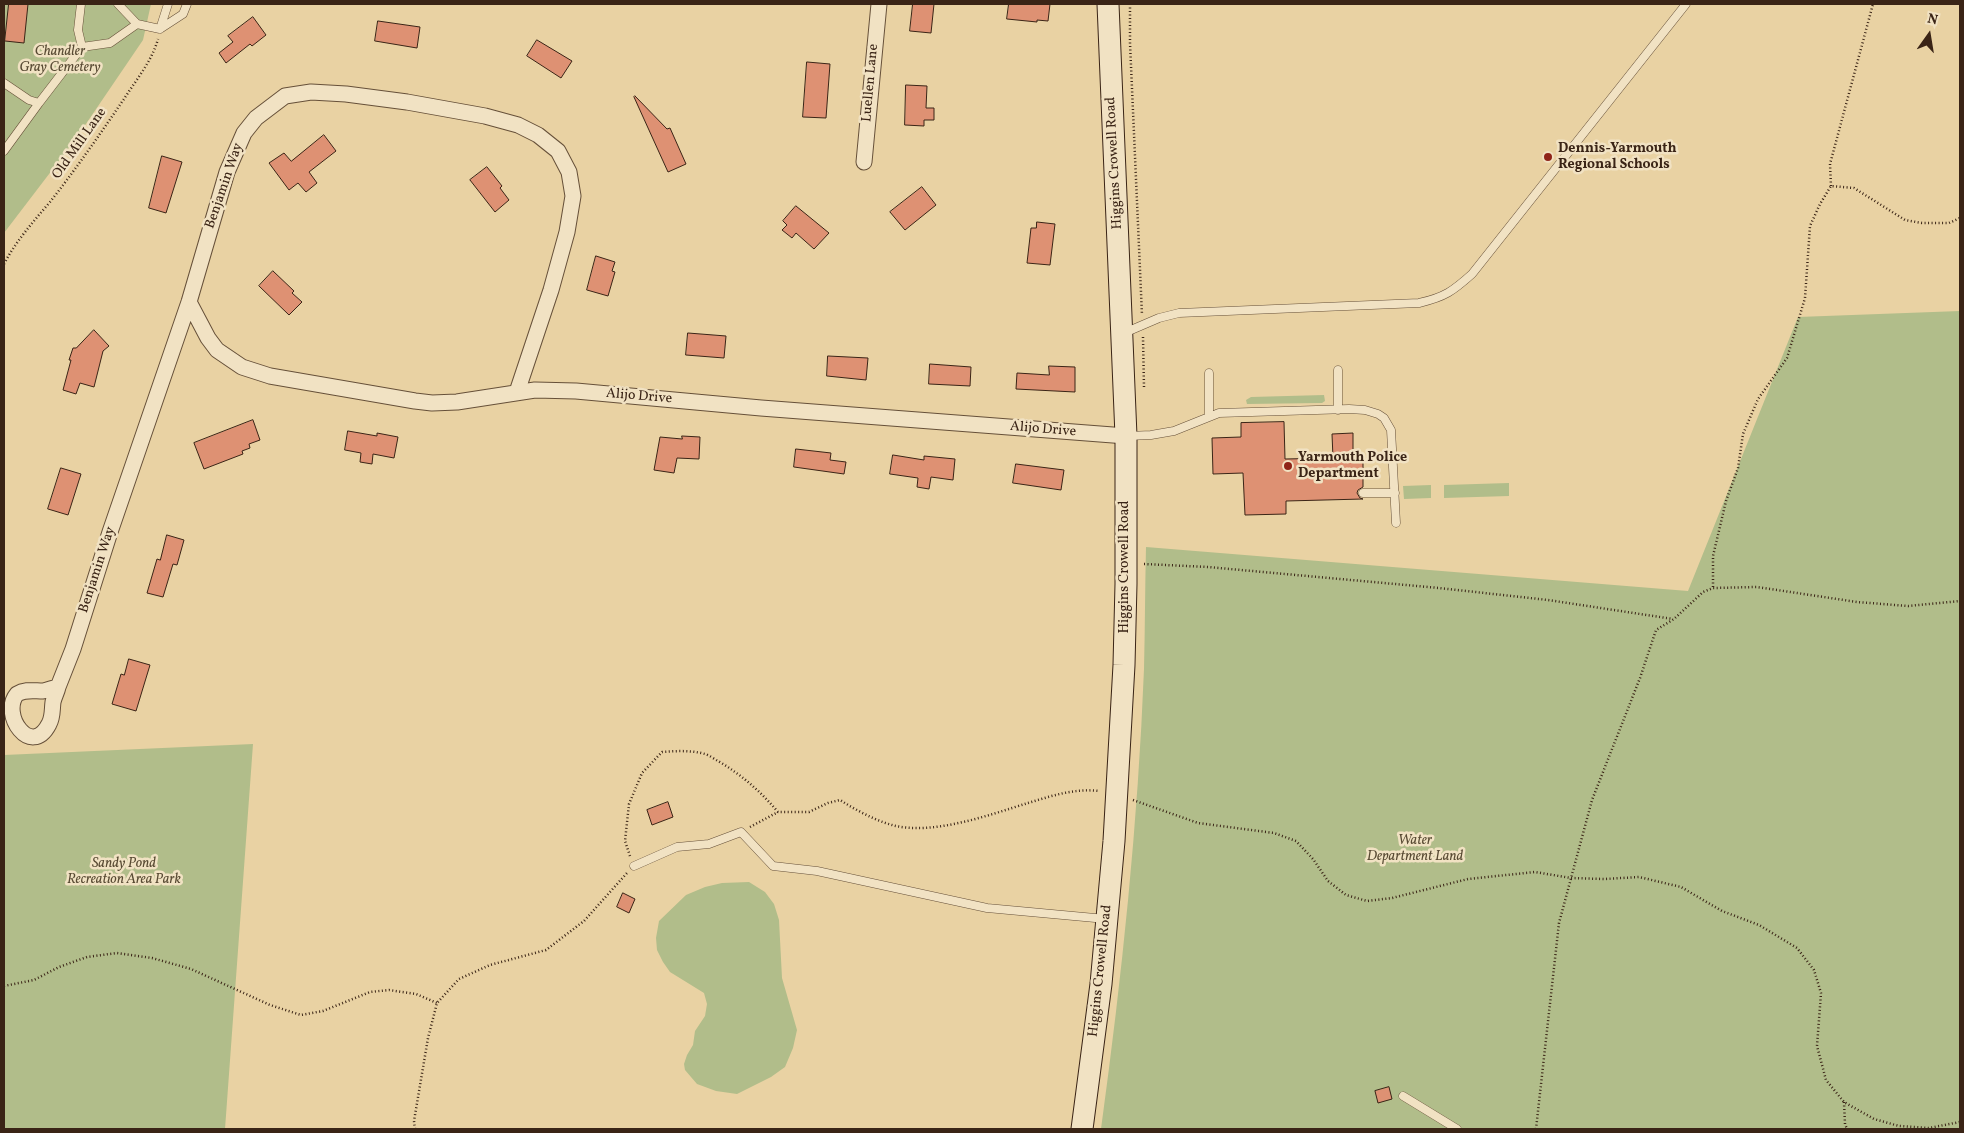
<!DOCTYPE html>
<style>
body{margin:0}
#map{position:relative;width:1964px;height:1133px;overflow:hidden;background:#e9d2a3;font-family:Vollkorn,serif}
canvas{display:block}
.frame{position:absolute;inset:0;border:5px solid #3a2416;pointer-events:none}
.north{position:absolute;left:1904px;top:10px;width:50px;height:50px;-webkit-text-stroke:4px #f1e2c3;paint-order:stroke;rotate:13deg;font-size:14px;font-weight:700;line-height:20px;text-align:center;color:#3a2416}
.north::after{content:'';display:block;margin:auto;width:18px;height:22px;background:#3a2416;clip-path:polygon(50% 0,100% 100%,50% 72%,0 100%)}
</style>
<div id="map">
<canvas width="1964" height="1133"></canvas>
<div class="frame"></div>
<div class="north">N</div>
</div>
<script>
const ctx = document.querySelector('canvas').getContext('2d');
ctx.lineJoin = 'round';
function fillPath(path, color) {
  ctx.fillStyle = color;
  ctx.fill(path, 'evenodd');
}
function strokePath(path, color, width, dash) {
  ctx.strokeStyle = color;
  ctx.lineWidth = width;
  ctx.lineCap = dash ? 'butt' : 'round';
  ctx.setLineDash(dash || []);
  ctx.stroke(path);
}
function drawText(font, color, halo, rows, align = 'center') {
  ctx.font = font + ' Vollkorn,serif';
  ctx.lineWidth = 5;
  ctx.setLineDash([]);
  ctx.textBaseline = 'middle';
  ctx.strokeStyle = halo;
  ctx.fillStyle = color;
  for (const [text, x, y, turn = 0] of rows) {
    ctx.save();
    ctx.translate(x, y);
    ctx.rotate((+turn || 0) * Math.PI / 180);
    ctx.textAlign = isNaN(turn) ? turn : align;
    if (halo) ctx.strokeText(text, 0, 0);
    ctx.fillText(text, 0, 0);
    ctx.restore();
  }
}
fillPath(new Path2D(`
 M4 4H151L143 40 75 140 4 233Z
 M1960 311V1129H1101C1122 976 1138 823 1144 669 1145 628 1145 588 1146 547L1688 591 1798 317Z
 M1324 395 1325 401 1322 403 1247 404 1246 400 1251 397Z
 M1509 483V496L1444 498V485Z
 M1431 485V498L1404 499 1403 486Z
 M253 744 225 1129H4V755Z
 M749 882 765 892 774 904 779 920 782 978 797 1030 793 1048 785 1067 771 1077 737 1094 716 1091 697 1084 685 1070 684 1064 687 1055 693 1045 695 1031 705 1016 707 1004 704 993 670 972 663 962 657 950 656 938 659 921 686 895 705 887 722 883Z`), '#b1bd8a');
const building = new Path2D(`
 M9 4H28L24 43 5 41Z
 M913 4H934L931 33 910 31Z
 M1009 4H1050L1048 21 1037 20V22L1007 19Z
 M253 17 266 35 252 46 250 44 226 63 219 53 233 42 228 36Z
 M378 21 420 27 417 48 375 41Z
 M537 40 572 61 561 78 527 56Z
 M807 62 830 64 826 118 803 117Z
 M906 85 927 86 926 108H934V120H924V126L905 125Z
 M635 96 667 129 670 128 686 164 668 172 634 97Z
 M324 135 336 151 309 172 317 183 306 192 298 183 289 190 269 163 284 153 291 161Z
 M162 156 182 162 166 213 149 208Z
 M487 167 502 186 500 188 509 200 495 212 470 180Z
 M922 187 936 205 905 230 890 212Z
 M796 206 829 233 814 249 796 233 792 238 782 230 787 225 783 221Z
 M1037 222 1055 224 1050 265 1027 263 1031 228H1036Z
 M596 256 615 262 612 271 615 272 608 296 587 290Z
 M273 271 294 291 292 293 302 302 289 315 259 286Z
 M94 330 109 346 103 351 94 387 80 383 76 394 63 390 71 360H69L73 348H76Z
 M688 333 726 336 724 358 686 355Z
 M828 356 868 358 866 380 827 376Z
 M930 364 971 367 970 386 929 384Z
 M1049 366 1075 367V392L1016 389 1017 373 1049 375Z
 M253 420 260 440 249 444 250 448 242 451 243 454 204 469 194 443Z
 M1284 422 1285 459 1333 458 1332 434 1353 433V457H1363V487L1358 490 1357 493 1360 498 1363 499 1286 501V514L1245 515 1243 473 1213 474 1212 438 1241 437V423Z
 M348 431 377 436V433L398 437 394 458 373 454 372 464 360 462 361 453 345 450Z
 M682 436 700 437 699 459 677 458 674 473 654 470 660 437 682 439Z
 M796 449 831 453 830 460 846 462 844 474 794 467Z
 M893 455 924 460V456L955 459 953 480 931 477 929 489 917 487 918 478 890 474Z
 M1016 464 1064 470 1061 490 1013 483Z
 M61 468 81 474 68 515 48 509Z
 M167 535 184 540 177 565 173 564 163 597 147 593 157 559 160 560Z
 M129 659 150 665 136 711 112 704 121 674 124 675Z
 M668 802 673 817 652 825 647 810Z
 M623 893 635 899 629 913 617 907Z
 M1389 1087 1392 1099 1378 1103 1375 1091Z`);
fillPath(building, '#de9173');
strokePath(building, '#3a2416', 1);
const lane = new Path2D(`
 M118 4 137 24
 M160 29 183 14 187 4
 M160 29 168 4
 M82 47 110 43 137 24 160 29
 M4 83 29 100 39 103 82 47 78 30 81 4
 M4 151 39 103
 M1124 333 1159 318 1179 313 1419 303C1445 297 1453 291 1472 274L1686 4
 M1338 370V410
 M1209 373V416
 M1128 436 1151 435 1174 431 1219 413 1349 409 1365 410 1378 414 1384 418 1391 430 1396 523
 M1363 493H1395
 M634 866 677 847 709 844 741 832 773 866 817 871 987 908 1106 919
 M1403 1096 1457 1129`);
const street = new Path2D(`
 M864 162 879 4
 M189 302 208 338 217 350 242 367 270 376 415 401 432 403 457 402 535 390 576 391 761 408 1126 436
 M58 687 73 649 110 532 189 302 227 172 244 133 256 118 285 96 311 92 346 94 407 102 485 116 518 125 538 135 558 151 569 172 573 196 567 232 551 290 517 392
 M58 687C57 692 54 697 53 702 52 709 53 717 49 724 31 759 0 714 17 694 25 689 34 691 43 691 48 690 53 688 58 687Z`);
const secondary = new Path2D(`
 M1082 1129 1101 984 1114 841 1124 665 1126 584V436L1108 4`);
strokePath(lane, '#665039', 9);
strokePath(street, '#665039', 17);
strokePath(secondary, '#3a2416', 23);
strokePath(new Path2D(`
 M1130 4V43L1142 315
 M1831 186 1830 164 1873 4
 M4 264C16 241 33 222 50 202 76 169 100 134 124 99 136 80 152 61 158 39
 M1143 337 1144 387
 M1144 564 1208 567 1439 588 1548 600 1673 619
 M1713 587V556L1726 501 1738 468 1743 434 1758 399 1787 358 1805 298 1810 226 1820 204 1831 186 1854 188 1905 220 1922 223H1949L1960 218
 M1133 800 1198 823 1274 833 1296 841 1313 859 1328 881 1346 895 1367 901 1392 898 1468 879 1535 872 1571 878 1604 879 1639 877 1681 887 1722 911 1759 925 1797 948 1814 970 1821 993 1817 1046 1826 1080 1844 1102 1874 1119 1899 1126 1929 1128 1960 1122
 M750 827 778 812
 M630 856 625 841 629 804 642 773 662 752C676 751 691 750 705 754 709 755 714 759 718 761 742 775 760 791 778 812H809L828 803 840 800C856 810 874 820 892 825 932 836 989 815 1028 803 1051 796 1075 788 1099 791
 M4 986 34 980 59 967 87 957 117 953 152 958 191 969 270 1005 301 1015 323 1011 370 992 389 990 416 994 437 1003
 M1844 1102 1845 1124 1847 1129
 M415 1129 414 1121 428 1038 437 1003 459 979 490 965 546 950 584 921 627 873
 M1536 1129 1559 923 1592 800 1640 678 1656 630 1674 619 1703 592 1713 588 1757 587 1857 602 1908 606 1960 601`), '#3a2416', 2.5, [1, 2.5]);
strokePath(lane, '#f1e2c3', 8);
strokePath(street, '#f1e2c3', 15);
strokePath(secondary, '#f1e2c3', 21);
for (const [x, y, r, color] of [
 [1548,157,5,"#8f2418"],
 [1288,466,5,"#8f2418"]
]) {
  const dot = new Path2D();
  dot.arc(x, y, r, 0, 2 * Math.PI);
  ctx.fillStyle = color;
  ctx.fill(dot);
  strokePath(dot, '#f1e2c3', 2);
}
drawText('italic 14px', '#584a33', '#f1e2c3', [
 ["Chandler",60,52],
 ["Gray Cemetery",60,68],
 ["Water",1415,841],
 ["Department Land",1415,857],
 ["Sandy Pond",124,864],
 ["Recreation Area Park",124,880]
]);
drawText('14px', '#3a2416', '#f1e2c3', [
 ["Luellen Lane",871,83,-85],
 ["Old Mill Lane",80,144,-55],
 ["Higgins Crowell Road",1115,163,-93],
 ["Benjamin Way",225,186,-71],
 ["Alijo Drive",639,397,5],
 ["Alijo Drive",1043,430,5],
 ["Higgins Crowell Road",1125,567,-90],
 ["Benjamin Way",98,570,-72],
 ["Higgins Crowell Road",1101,971,-84]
]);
drawText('bold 14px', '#3a2416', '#f1e2c3', [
 ["Dennis-Yarmouth",1558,149],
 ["Regional Schools",1558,165],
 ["Yarmouth Police",1298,458],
 ["Department",1298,474]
], 'left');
</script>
